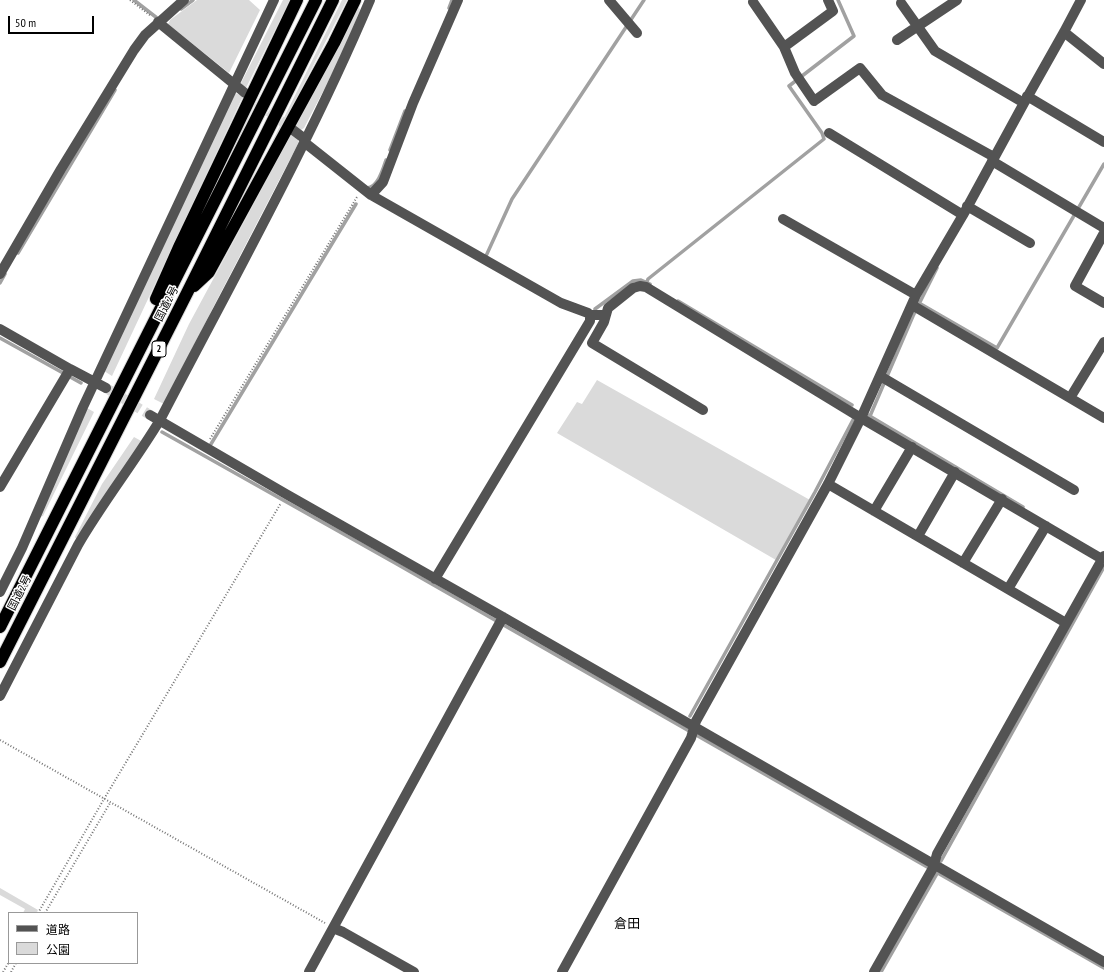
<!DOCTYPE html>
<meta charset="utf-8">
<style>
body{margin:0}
#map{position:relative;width:1104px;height:972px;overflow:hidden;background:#fff;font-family:"PT Sans Narrow","Noto Sans JP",sans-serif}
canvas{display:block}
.legend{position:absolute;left:8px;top:912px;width:130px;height:52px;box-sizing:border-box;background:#fff;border:1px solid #999;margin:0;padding:5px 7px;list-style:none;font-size:12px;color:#000}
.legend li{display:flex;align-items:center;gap:8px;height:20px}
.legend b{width:20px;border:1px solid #999}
.scale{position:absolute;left:8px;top:16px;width:86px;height:18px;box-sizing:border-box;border:2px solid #000;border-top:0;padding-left:5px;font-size:12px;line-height:14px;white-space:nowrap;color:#000;-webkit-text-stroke:3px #fff;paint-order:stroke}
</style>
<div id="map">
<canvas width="1104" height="972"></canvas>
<ul class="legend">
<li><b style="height:5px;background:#535353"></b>道路</li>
<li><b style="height:11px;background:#dadada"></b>公園</li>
</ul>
<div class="scale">50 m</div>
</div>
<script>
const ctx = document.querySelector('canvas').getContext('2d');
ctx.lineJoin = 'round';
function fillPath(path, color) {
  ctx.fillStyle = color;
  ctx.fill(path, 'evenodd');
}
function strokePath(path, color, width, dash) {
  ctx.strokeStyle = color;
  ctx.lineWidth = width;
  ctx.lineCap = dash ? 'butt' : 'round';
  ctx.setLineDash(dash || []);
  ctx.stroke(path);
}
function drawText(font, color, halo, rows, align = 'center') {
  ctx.font = font + ' "PT Sans Narrow","Noto Sans JP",sans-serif';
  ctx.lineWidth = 3;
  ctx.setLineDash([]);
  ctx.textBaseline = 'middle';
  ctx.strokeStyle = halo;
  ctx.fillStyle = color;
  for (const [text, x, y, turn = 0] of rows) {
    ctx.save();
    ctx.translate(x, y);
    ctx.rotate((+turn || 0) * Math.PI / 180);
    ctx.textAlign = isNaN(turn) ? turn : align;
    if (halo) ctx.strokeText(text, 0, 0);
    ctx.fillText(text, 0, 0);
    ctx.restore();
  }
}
fillPath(new Path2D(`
 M197 0H249L260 10 229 73 168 24 170 20Z
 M283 0H290L245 90 241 83Z
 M342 0H347L276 138 269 148Z
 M359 7 360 10 342 55 304 128 301 130 293 127Z
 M235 93 243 96 112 376 104 371Z
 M292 133 297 138 299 142 218 298 164 404 154 399 189 324Z
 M597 380 810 500 776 560 557 433 577 402 582 404Z
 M87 408 94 412 43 516 40 517Z
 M134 437 143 442 76 539 75 537 102 484Z
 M0 888 38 910 36 913H23L25 909 0 895Z`), '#dadada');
strokePath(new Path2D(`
 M134 0 157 18
 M449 8 452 0
 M181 9 193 0
 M390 150 405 111
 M367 188C378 187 383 169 386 160
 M18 253 115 90
 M486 256 512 199 644 0
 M647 282 648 279 824 139 822 133 789 86 854 36 838 0
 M0 283 5 274
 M678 301 852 405
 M919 303 997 348 1104 164
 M595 313V309L633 281 641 280 650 284
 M0 338 81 383
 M868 415 1023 507
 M870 416 913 316 937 268
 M162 432 395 563 1104 968
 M211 444 356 204
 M690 716 815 492 854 418
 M941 861 1104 567
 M881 972 938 872`), '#a1a1a1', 3.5);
strokePath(new Path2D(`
 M245 93 293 130
 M106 388 150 415`), '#d9d9d9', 10, [10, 5]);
const highway = new Path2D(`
 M194 286 209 272 334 43 355 0
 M156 299 180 245 297 0
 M0 627 316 0
 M0 662 187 293 333 0`);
strokePath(highway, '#dbdbdb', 14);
strokePath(new Path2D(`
 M130 0 151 16
 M210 439 357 197
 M0 740 325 923
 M38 913 104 799 281 503
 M45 913 110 803
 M3 972 9 962
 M11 972 16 963`), '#757575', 2, [1, 2]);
strokePath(new Path2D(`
 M609 0 637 33
 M753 2 784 47 795 73 814 101 860 68 882 95 994 157
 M901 3 935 51 1024 103
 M158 22 245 93
 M1064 32 1104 64
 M897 40 957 0
 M784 47 833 11 828 0
 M1027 96 1104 142
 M293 130 305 139
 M829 133 963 215
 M304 142 371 195 561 303 588 313 590 315
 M992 161 1104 228
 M371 195 383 182 413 103 458 0
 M967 206 1030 243
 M783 219 916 295
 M1104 233 1075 286 1104 303
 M0 274 61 169 134 50 145 35 184 0
 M912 305 1104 418
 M590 315H606L608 308 633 288 640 286 646 287 861 418 1102 559
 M606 315 604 322 592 343 703 410
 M0 329 70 369 0 487
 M70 369 106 388
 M880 376 1074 490
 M1070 398 1104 342
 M150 415 286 494 503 617 1104 962
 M828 484 1066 623
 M874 511 912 447
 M918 536 955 472
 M963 563 1002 499
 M435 579 590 321V315
 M1008 589 1046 526
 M0 592 22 548 83 407 274 0
 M0 696 78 545C103 502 134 463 160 420 232 281 309 144 370 0
 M333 928 343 932 414 972
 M309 972 503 617
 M562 972 691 738 696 721 828 484 861 418 916 295 963 215 1024 103 1064 32 1081 0
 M874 972 933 868 937 854 1104 556`), '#535353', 10);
strokePath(highway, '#000', 12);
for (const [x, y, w] of [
 [159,349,14]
]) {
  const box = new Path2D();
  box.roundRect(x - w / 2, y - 8, w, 16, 3);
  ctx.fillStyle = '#fff';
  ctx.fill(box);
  strokePath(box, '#000', 1);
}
drawText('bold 10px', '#000', null, [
 ["2",159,349]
]);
drawText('11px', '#000', '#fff', [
 ["国道2号",167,304,-63],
 ["国道2号",20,593,-63]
]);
drawText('13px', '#000', '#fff', [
 ["倉田",627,924]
]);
</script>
